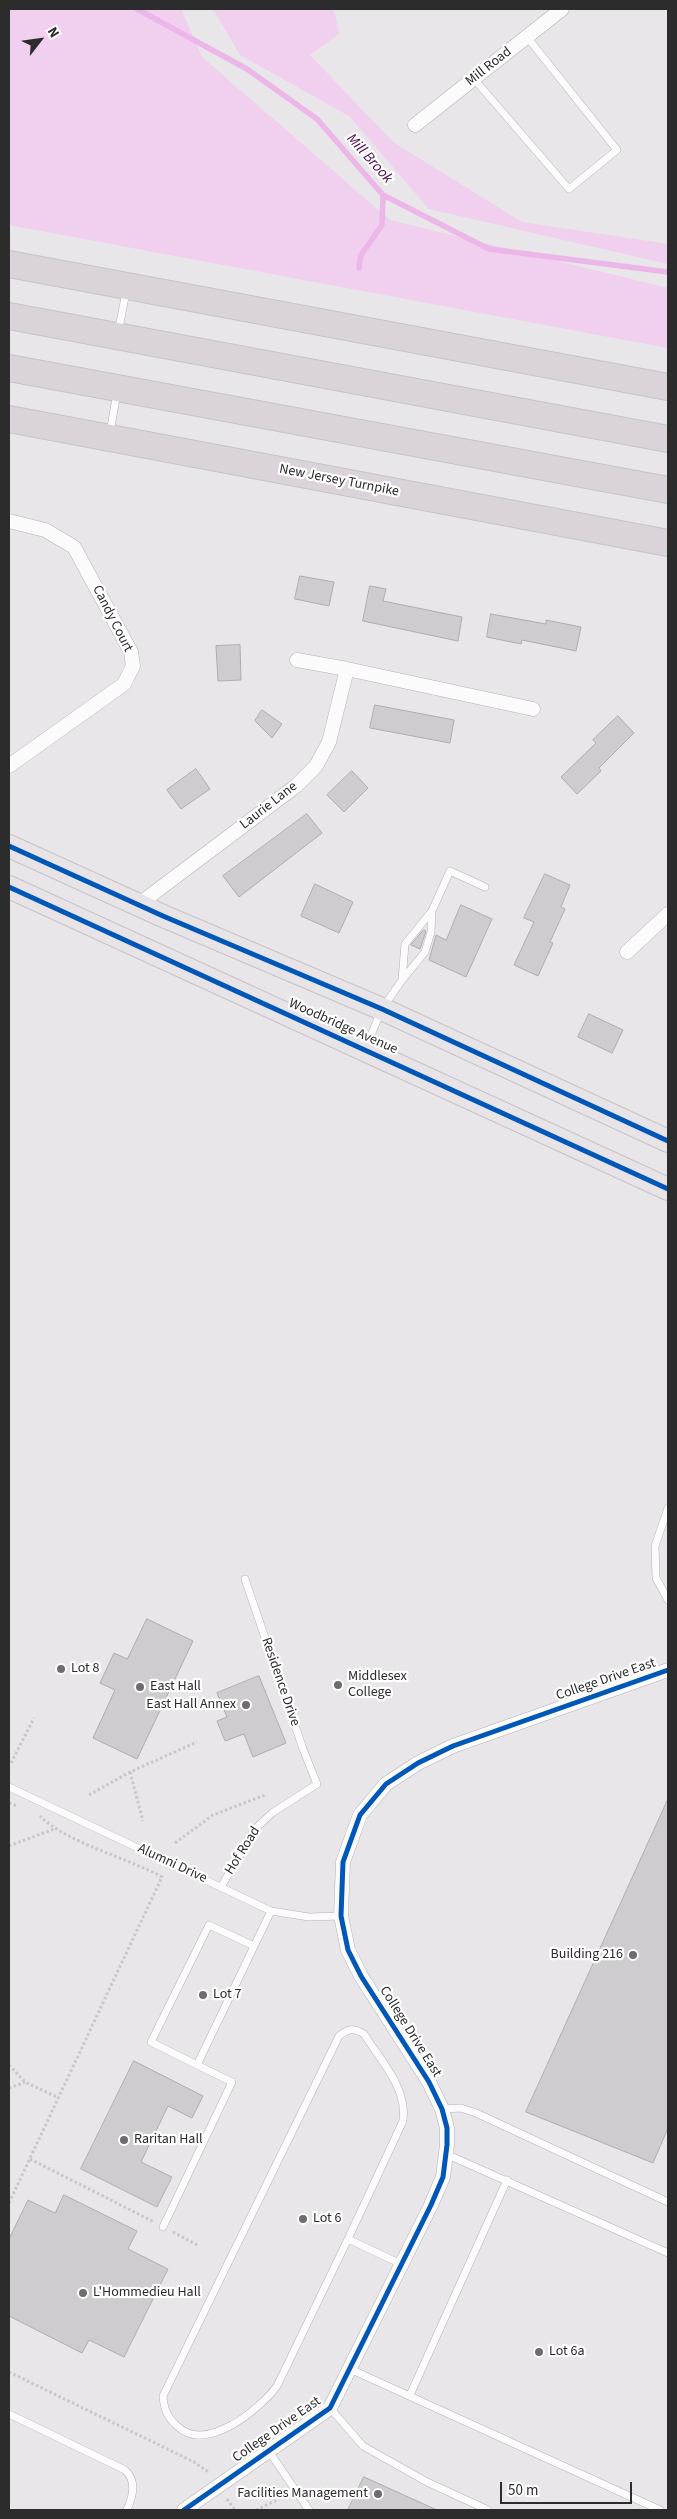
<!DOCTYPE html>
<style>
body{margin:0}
#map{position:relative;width:677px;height:2519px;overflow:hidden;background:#e8e6e8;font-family:"Source Sans 3",sans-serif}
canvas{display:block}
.frame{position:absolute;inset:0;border:10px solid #2d2c2d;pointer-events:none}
.north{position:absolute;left:15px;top:15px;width:50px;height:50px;-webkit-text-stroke:4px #fff;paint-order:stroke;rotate:60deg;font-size:14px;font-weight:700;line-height:20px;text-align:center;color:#2d2c2d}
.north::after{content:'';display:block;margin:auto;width:18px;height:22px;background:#2d2c2d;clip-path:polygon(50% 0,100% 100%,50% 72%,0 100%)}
.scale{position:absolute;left:500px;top:2482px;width:132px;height:22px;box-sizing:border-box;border:2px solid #2d2c2d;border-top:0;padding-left:6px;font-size:15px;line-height:18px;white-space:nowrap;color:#2d2c2d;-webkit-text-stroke:4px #fff;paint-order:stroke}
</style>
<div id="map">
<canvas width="677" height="2519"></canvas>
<div class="frame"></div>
<div class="north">N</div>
<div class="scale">50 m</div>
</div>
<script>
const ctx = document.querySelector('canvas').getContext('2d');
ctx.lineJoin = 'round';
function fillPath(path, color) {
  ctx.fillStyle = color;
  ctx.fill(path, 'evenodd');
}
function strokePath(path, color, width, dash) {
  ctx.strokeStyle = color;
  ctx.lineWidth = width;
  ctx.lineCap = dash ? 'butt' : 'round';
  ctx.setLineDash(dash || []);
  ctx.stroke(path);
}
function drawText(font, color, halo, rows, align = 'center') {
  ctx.font = font + ' "Source Sans 3",sans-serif';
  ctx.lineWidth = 4.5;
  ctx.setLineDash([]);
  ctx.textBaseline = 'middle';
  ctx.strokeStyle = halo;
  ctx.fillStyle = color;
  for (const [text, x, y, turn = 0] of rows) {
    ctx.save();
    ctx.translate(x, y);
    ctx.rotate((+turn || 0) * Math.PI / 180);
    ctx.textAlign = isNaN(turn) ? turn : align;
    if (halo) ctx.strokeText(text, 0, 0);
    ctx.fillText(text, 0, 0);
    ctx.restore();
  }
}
fillPath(new Path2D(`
 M9 9H181L202 57 390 220 668 288V348L9 225Z
 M213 9H334L339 34 310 55 393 142 522 222 668 244V264L429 209 349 116 240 55Z`), '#f1cfee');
strokePath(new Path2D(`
 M137 9 247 69 317 119 383 195 489 249 668 272
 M359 268 361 255 382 225 383 195`), '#ecb6e8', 5.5);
const building = new Path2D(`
 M300 576 334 582 329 606 295 599Z
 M370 586 386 589 383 601 462 617 458 641 363 621Z
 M491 614 546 624V620L581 627 576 651 522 640 521 644 487 637Z
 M240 645 241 680 218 681 216 646Z
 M375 705 454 720 450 743 370 728Z
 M262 710 282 724 272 738 255 721Z
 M618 716 634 733 599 768 601 771 577 794 561 777 596 743 593 740Z
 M196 769 210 789 181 809 167 790Z
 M352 771 368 788 344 812 327 795Z
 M307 814 322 833 239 897 223 876Z
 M545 874 570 885 561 907 565 909 550 942 553 943 538 976 514 965 534 922 524 918Z
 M315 884 353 902 339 933 301 916Z
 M461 905 492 919 466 977 429 960 436 935 446 940Z
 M424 930 426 931 420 949 411 945Z
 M589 1014 623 1030 612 1053 578 1037Z
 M147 1619 193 1641 137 1759 93 1738 115 1690 100 1683 114 1653 127 1659Z
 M259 1676 286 1743 253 1757 244 1734 225 1741 217 1721 227 1717 217 1693Z
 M668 1799V2128L653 2163 526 2112Z
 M134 2061 203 2096 192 2118 168 2106 141 2162 172 2177 157 2207 81 2169Z
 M64 2195 137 2231 128 2249 168 2269 124 2357 89 2340 82 2353 9 2316V2239L28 2200 55 2213Z
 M364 2477 437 2510H348Z`);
fillPath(building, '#ceccce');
strokePath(building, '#aeacae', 1);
const service = new Path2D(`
 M474 79 569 189 617 150 527 37
 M118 333 126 292
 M110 433 117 392
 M402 980 425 952 431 932 432 911 450 871 485 887
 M366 1047 382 1009 402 980 405 944 432 911
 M668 1508 655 1546 656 1578 668 1600
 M9 1787 271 1911 309 1917 341 1916
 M221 1887 254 1830 272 1813 317 1784 303 1749 245 1579
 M254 1946 209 1925 151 2042 197 2065 271 1911
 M442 2109 461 2108 476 2113 668 2202
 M446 2154 668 2253
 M163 2227 232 2082 197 2065
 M348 2239 277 2386C260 2409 206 2454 177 2426 167 2417 164 2409 163 2396L339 2036C349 2028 354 2028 364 2034 380 2060 408 2088 403 2121L348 2239 401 2264
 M350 2369 660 2510
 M410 2395 507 2180
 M330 2408 363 2446 427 2482 488 2510
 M9 2414 125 2470C137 2481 133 2496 127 2510
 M268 2450 309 2510`);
const minor = new Path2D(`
 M415 125 562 9
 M9 521 45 530 74 547 131 652 133 666 124 684 9 766
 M297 660 347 669 533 709
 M138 905 296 786 316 766 329 742 347 669
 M627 952 668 914
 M184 2510 330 2408 431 2205 443 2177 447 2145V2128L442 2109 429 2082 361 1976 348 1950 341 1916 343 1862 360 1815 386 1784 418 1763 453 1746 668 1670`);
const primary = new Path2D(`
 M9 846 163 916 382 1009 668 1141
 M9 887 668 1189`);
const motorway = new Path2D(`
 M9 264 668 387
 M9 316 668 439
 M9 368 668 490
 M9 419 668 543`);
strokePath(service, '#b5b3b5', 8);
strokePath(minor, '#b5b3b5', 15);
strokePath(primary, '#c5c4c5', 24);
strokePath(motorway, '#c5c4c5', 28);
strokePath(new Path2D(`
 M11 1763 34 1718
 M130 1772 143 1821
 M89 1795 130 1772 197 1742
 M9 1803 17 1806
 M175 1843 213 1815 265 1795
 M9 1846 54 1829
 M9 2065 25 2082 59 2098
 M9 2088 25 2082
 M30 2159 154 2222
 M9 2203 162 1877C126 1857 67 1843 40 1816
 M173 2232 199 2246
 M9 2372 194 2462 210 2473
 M227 2499 235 2510
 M256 2510 281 2498`), '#c8c7c8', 3, [2.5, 2.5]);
strokePath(service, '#fcfbfc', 7);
strokePath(minor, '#fcfbfc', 14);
strokePath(primary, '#e7e3e7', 22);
strokePath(motorway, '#dad3da', 26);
strokePath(new Path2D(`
 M9 846 163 916 382 1009 668 1141
 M9 887 668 1189
 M184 2510 330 2408 431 2205 443 2177 447 2145V2128L442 2109 429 2082 361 1976 348 1950 341 1916 343 1862 360 1815 386 1784 418 1763 453 1746 668 1670`), '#0057b8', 5);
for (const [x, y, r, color] of [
 [61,1669,5,"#6e6d6e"],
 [338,1685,5,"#6e6d6e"],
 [140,1687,5,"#6e6d6e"],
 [246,1705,5,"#6e6d6e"],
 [633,1955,5,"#6e6d6e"],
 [203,1995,5,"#6e6d6e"],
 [124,2140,5,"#6e6d6e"],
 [303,2219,5,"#6e6d6e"],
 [83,2293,5,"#6e6d6e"],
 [539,2352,5,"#6e6d6e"],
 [378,2494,5,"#6e6d6e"]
]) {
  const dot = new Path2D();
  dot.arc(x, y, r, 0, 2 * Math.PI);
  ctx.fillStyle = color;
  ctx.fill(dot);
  strokePath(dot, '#fff', 2);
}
drawText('14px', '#2d2c2d', '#fff', [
 ["Mill Road",489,67,-38],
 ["New Jersey Turnpike",339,481,11],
 ["Candy Court",112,619,63],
 ["Laurie Lane",269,806,-38],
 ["Woodbridge Avenue",343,1027,24],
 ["College Drive East",606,1680,-19],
 ["Residence Drive",280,1682,71],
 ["Hof Road",243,1851,-58],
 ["Alumni Drive",172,1864,25],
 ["College Drive East",410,2032,58],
 ["College Drive East",277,2430,-35]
]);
drawText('14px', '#2d2c2d', '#fff', [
 ["Lot 8",71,1669],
 ["Middlesex",348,1677],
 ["College",348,1693],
 ["East Hall",150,1687],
 ["East Hall Annex",236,1705,"right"],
 ["Building 216",623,1955,"right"],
 ["Lot 7",213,1995],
 ["Raritan Hall",134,2140],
 ["Lot 6",313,2219],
 ["L'Hommedieu Hall",93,2293],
 ["Lot 6a",549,2352],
 ["Facilities Management",368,2494,"right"]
], 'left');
drawText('italic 15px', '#4c084b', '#fff', [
 ["Mill Brook",369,159,48]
]);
</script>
